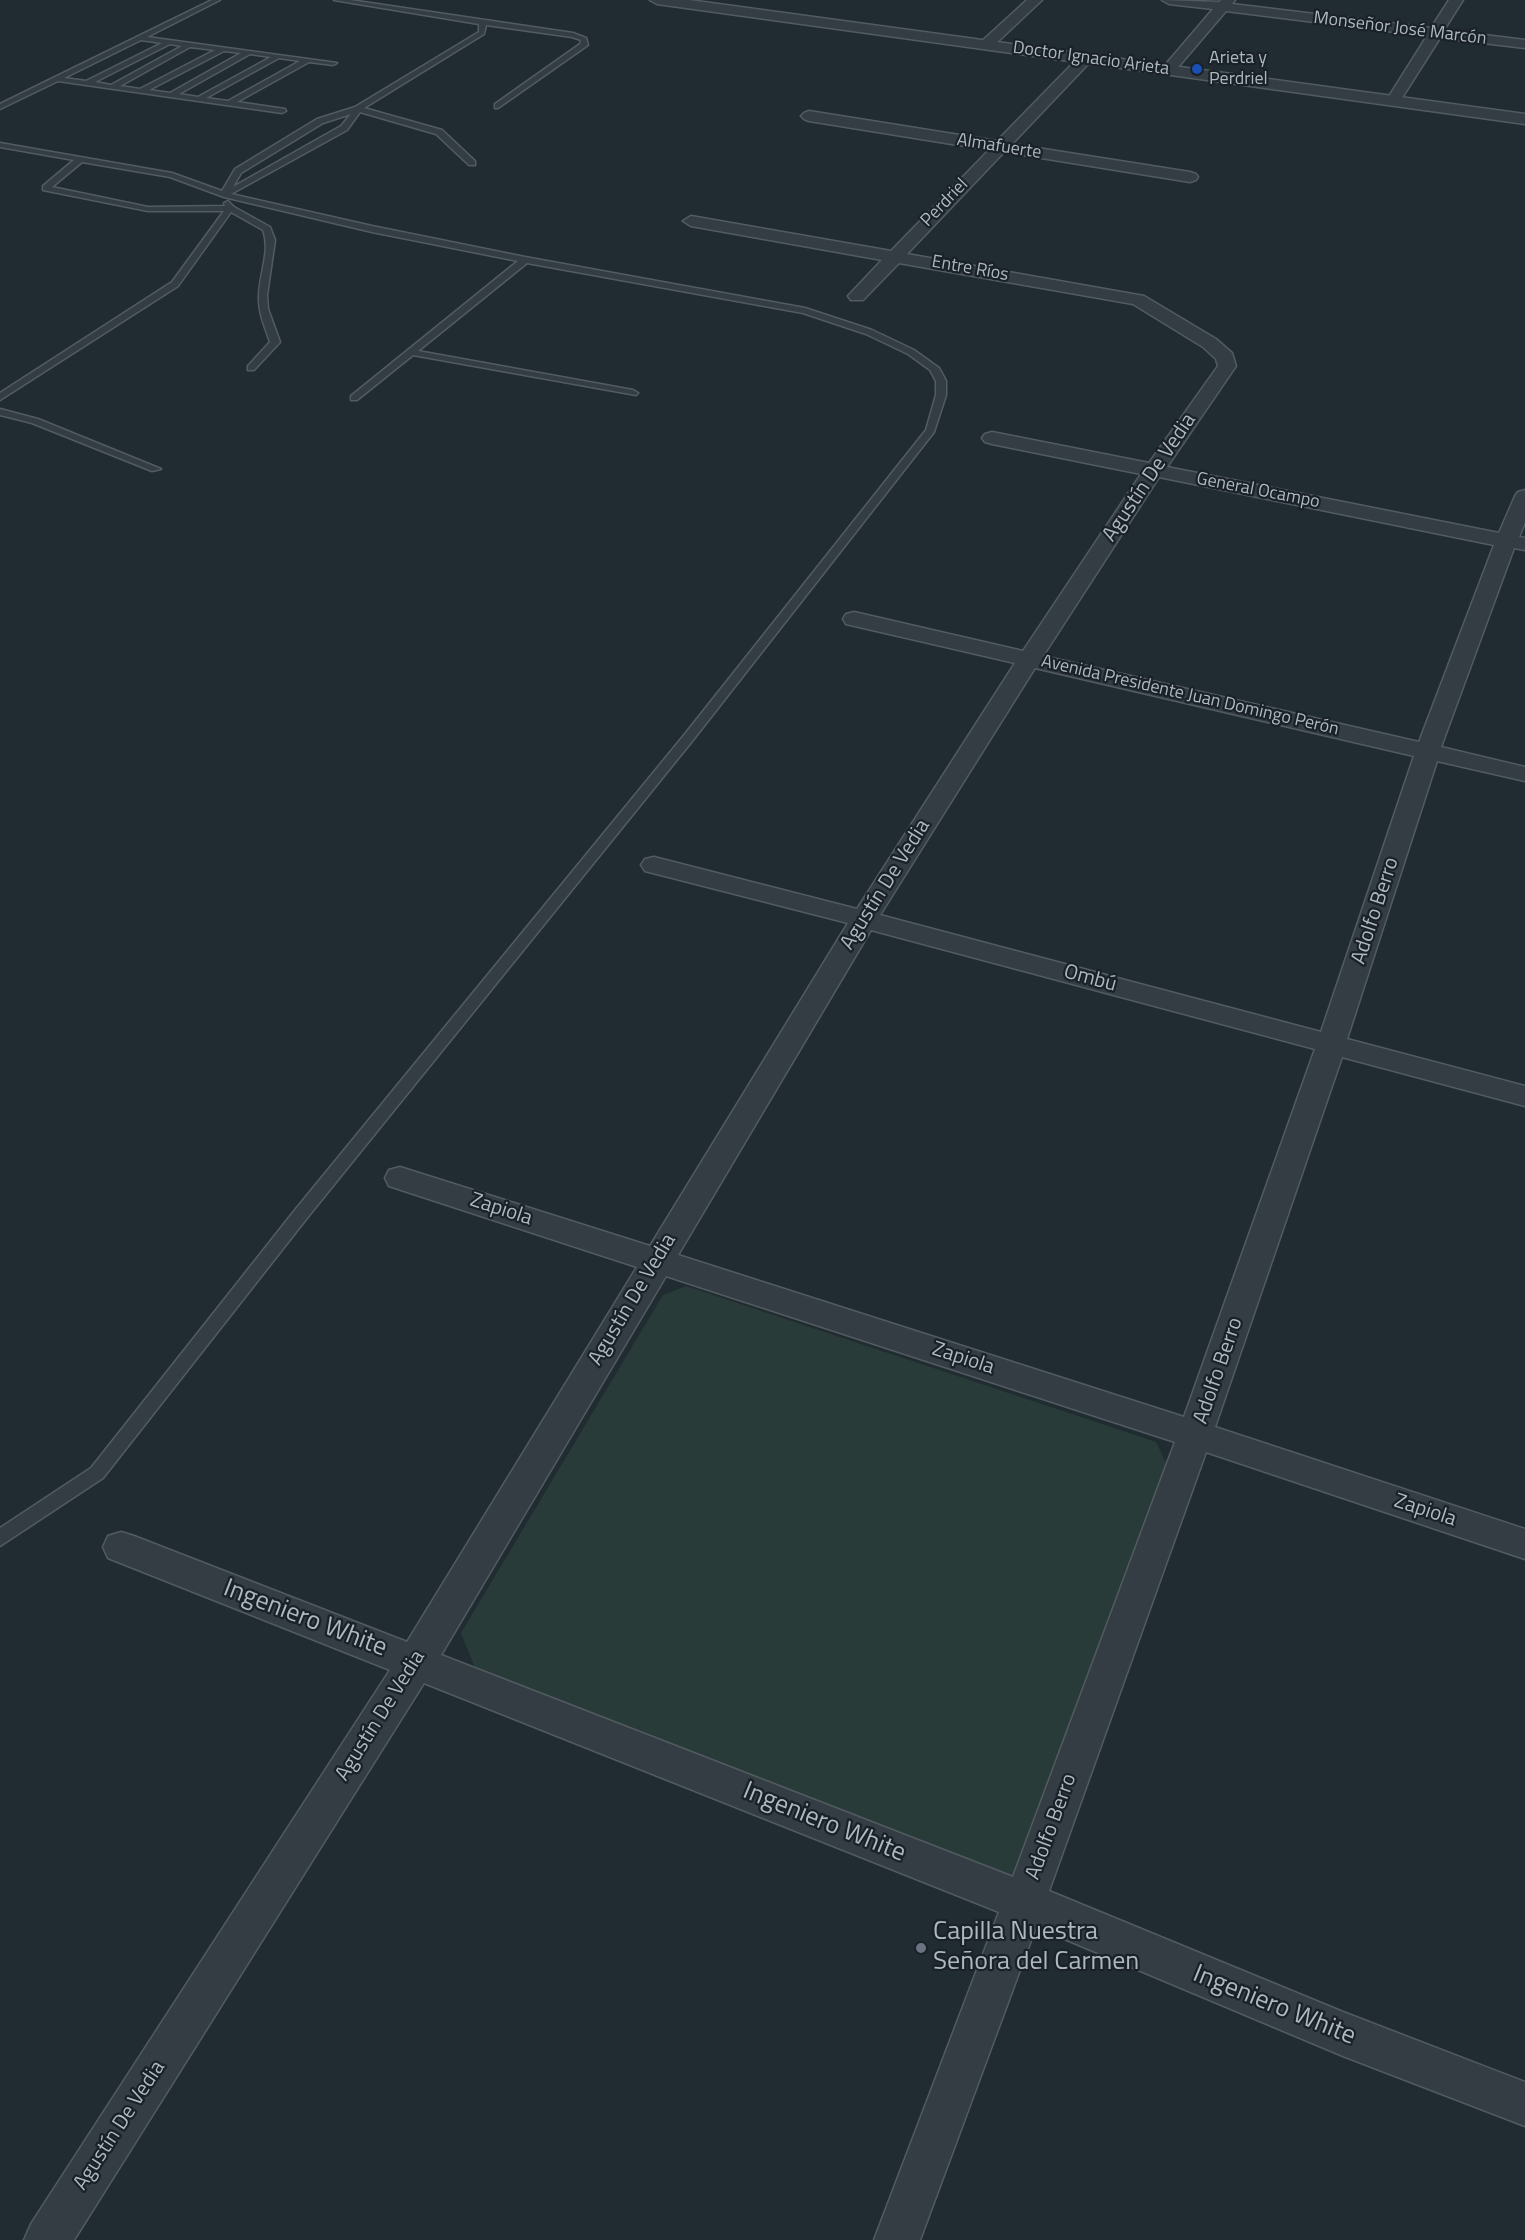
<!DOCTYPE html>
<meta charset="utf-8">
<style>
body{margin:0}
canvas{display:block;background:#212b32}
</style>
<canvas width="1525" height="2240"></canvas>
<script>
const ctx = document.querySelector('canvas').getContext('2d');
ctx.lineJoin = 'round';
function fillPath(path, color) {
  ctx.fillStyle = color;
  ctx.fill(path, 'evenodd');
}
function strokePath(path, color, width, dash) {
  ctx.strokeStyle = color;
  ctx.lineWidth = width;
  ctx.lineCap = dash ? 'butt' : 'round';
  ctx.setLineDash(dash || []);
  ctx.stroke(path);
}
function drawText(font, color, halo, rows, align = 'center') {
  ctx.font = font + ' "Titillium Web",sans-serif';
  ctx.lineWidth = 4.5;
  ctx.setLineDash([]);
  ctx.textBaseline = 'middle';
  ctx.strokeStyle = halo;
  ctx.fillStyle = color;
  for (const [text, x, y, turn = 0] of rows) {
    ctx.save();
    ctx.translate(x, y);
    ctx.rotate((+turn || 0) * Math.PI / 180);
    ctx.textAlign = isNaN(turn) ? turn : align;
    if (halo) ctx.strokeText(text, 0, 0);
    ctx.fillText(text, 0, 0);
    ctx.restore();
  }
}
fillPath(new Path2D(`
 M686 1286 1156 1442 1167 1465 1042 1865 1006 1879 475 1668 461 1633 663 1295Z`), '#293b38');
const service = new Path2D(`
 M212 0H220L147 37 337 63 333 65 309 62 237 102 285 109 286 111 282 113 58 81 0 109V104ZM141 40 162 43 86 81 64 78ZM170 44 182 46 111 85 95 82ZM190 47 215 50 140 89 120 86ZM224 51 241 53 170 93 149 90ZM250 54 271 57 198 97 179 94ZM279 58 300 61 228 101 206 98Z
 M334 0H350L573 33 586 38 588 45 498 108H495V104L580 44 581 40 572 37 486 25 484 34 364 108 442 130 475 161V165H469L436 134 360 112 347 130 231 194 372 226 525 257 805 308 872 330 914 350 939 368 946 381V395L934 432 693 740 307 1218 103 1478 0 1546V1528L91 1468 295 1210 685 734 926 430 936 395V381L930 370 908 354 866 334 803 313 527 263 418 351 633 390 638 393 636 395 413 355 357 400H351V396L518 261 372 232 224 197 170 177 82 162 52 187 148 207 225 206 224 203 228 201 234 207 270 227 275 240 267 295 268 309 280 342 254 370H248V366L270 342C265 327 258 312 259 296 259 274 271 251 263 230L231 212 178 286 0 400V393L172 282 224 211H148L43 190V186L74 160 0 147V143L172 173 222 191 235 169 317 119 355 107 479 32V24ZM351 114 341 126 233 187 241 173 323 123Z
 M0 409 38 419 161 469 152 471 32 423 0 415Z`);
const minor = new Path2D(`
 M1027 0H1042L991 48H981L979 45 981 42Z
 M1162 0 1219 2 1221 0H1235L1232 4 1431 28 1449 0H1463L1444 30 1525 40V48L1440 38 1400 101 1393 105 1386 101 1427 36 1226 11 1173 73 1168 74 1161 70 1213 9 1169 4Z
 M1085 55 1090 56 1092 59 1090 62 1012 144 1190 172 1196 174 1198 177 1196 180 1190 182 1004 152 907 254 1144 296 1216 339 1232 353 1236 366 1167 467 1499 533 1515 496 1518 492 1525 490V522L1519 537 1525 538V550L1514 548 1441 747 1525 767V781L1437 761 1347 1039 1525 1086V1106L1342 1057 1215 1427 1525 1529V1559L1206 1452 1049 1891 1343 2012 1525 2082V2126L1343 2056 1036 1927 920 2240H874L999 1912 424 1683 74 2240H24L31 2224 390 1670 108 1558 103 1547 108 1536 121 1532 134 1536 407 1642 637 1267 389 1186 385 1178 389 1170 400 1167 650 1246 848 923 645 871 641 865 645 859 654 857 857 909 1015 663 846 624 843 619 846 614 854 612 1023 651 1141 474 992 444 985 442 982 438 985 434 992 432 1149 463 1218 366 1216 359 1203 347 1133 304 899 263 863 300H851L848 296 882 260 691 226 683 221 691 216 891 251 989 150 809 121 804 119 801 116 804 113 809 111 997 141 1080 56ZM1159 477 1494 545 1419 742 1043 656ZM1035 668 1414 756 1321 1032 880 915ZM871 930 1315 1049 1184 1417 678 1255ZM666 1276 1175 1442 1013 1877 441 1655Z`);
const tertiary = new Path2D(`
 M650 0H689L1525 114V124L657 4Z`);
strokePath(service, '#515b61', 3);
strokePath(minor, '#515b61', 3);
strokePath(tertiary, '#515b61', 3);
fillPath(service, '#343d43');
fillPath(minor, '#343d43');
fillPath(tertiary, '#343d43');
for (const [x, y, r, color] of [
 [1197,69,6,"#1a4fb4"],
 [921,1948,6,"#6b7280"]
]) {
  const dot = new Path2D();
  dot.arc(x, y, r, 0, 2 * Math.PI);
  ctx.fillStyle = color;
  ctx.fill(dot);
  strokePath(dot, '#1a2128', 2);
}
drawText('18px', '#aeb8c0', '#1a2128', [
 ["Monseñor José Marcón",1400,29,7],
 ["Doctor Ignacio Arieta",1091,59,8],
 ["Almafuerte",999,147,9],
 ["Perdriel",945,203,-46],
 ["Entre Ríos",970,269,10],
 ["General Ocampo",1258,491,11],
 ["Avenida Presidente Juan Domingo Perón",1190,696,13]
]);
drawText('18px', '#aeb8c0', '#1a2128', [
 ["Arieta y",1209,59],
 ["Perdriel",1209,80]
], 'left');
drawText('21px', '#aeb8c0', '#1a2128', [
 ["Agustín De Vedia",1150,478,-56],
 ["Agustín De Vedia",886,885,-58],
 ["Adolfo Berro",1376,911,-72],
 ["Ombú",1090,979,15],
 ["Zapiola",501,1210,18],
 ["Agustín De Vedia",633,1300,-59],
 ["Zapiola",963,1359,18],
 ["Adolfo Berro",1219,1371,-71],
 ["Zapiola",1425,1511,18],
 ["Agustín De Vedia",381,1716,-58],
 ["Adolfo Berro",1052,1827,-70],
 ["Agustín De Vedia",120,2126,-57]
]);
drawText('26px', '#aeb8c0', '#1a2128', [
 ["Ingeniero White",305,1619,21],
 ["Ingeniero White",824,1823,22],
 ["Ingeniero White",1274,2006,22]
]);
drawText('26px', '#aeb8c0', '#1a2128', [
 ["Capilla Nuestra",933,1933],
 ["Señora del Carmen",933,1963]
], 'left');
</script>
